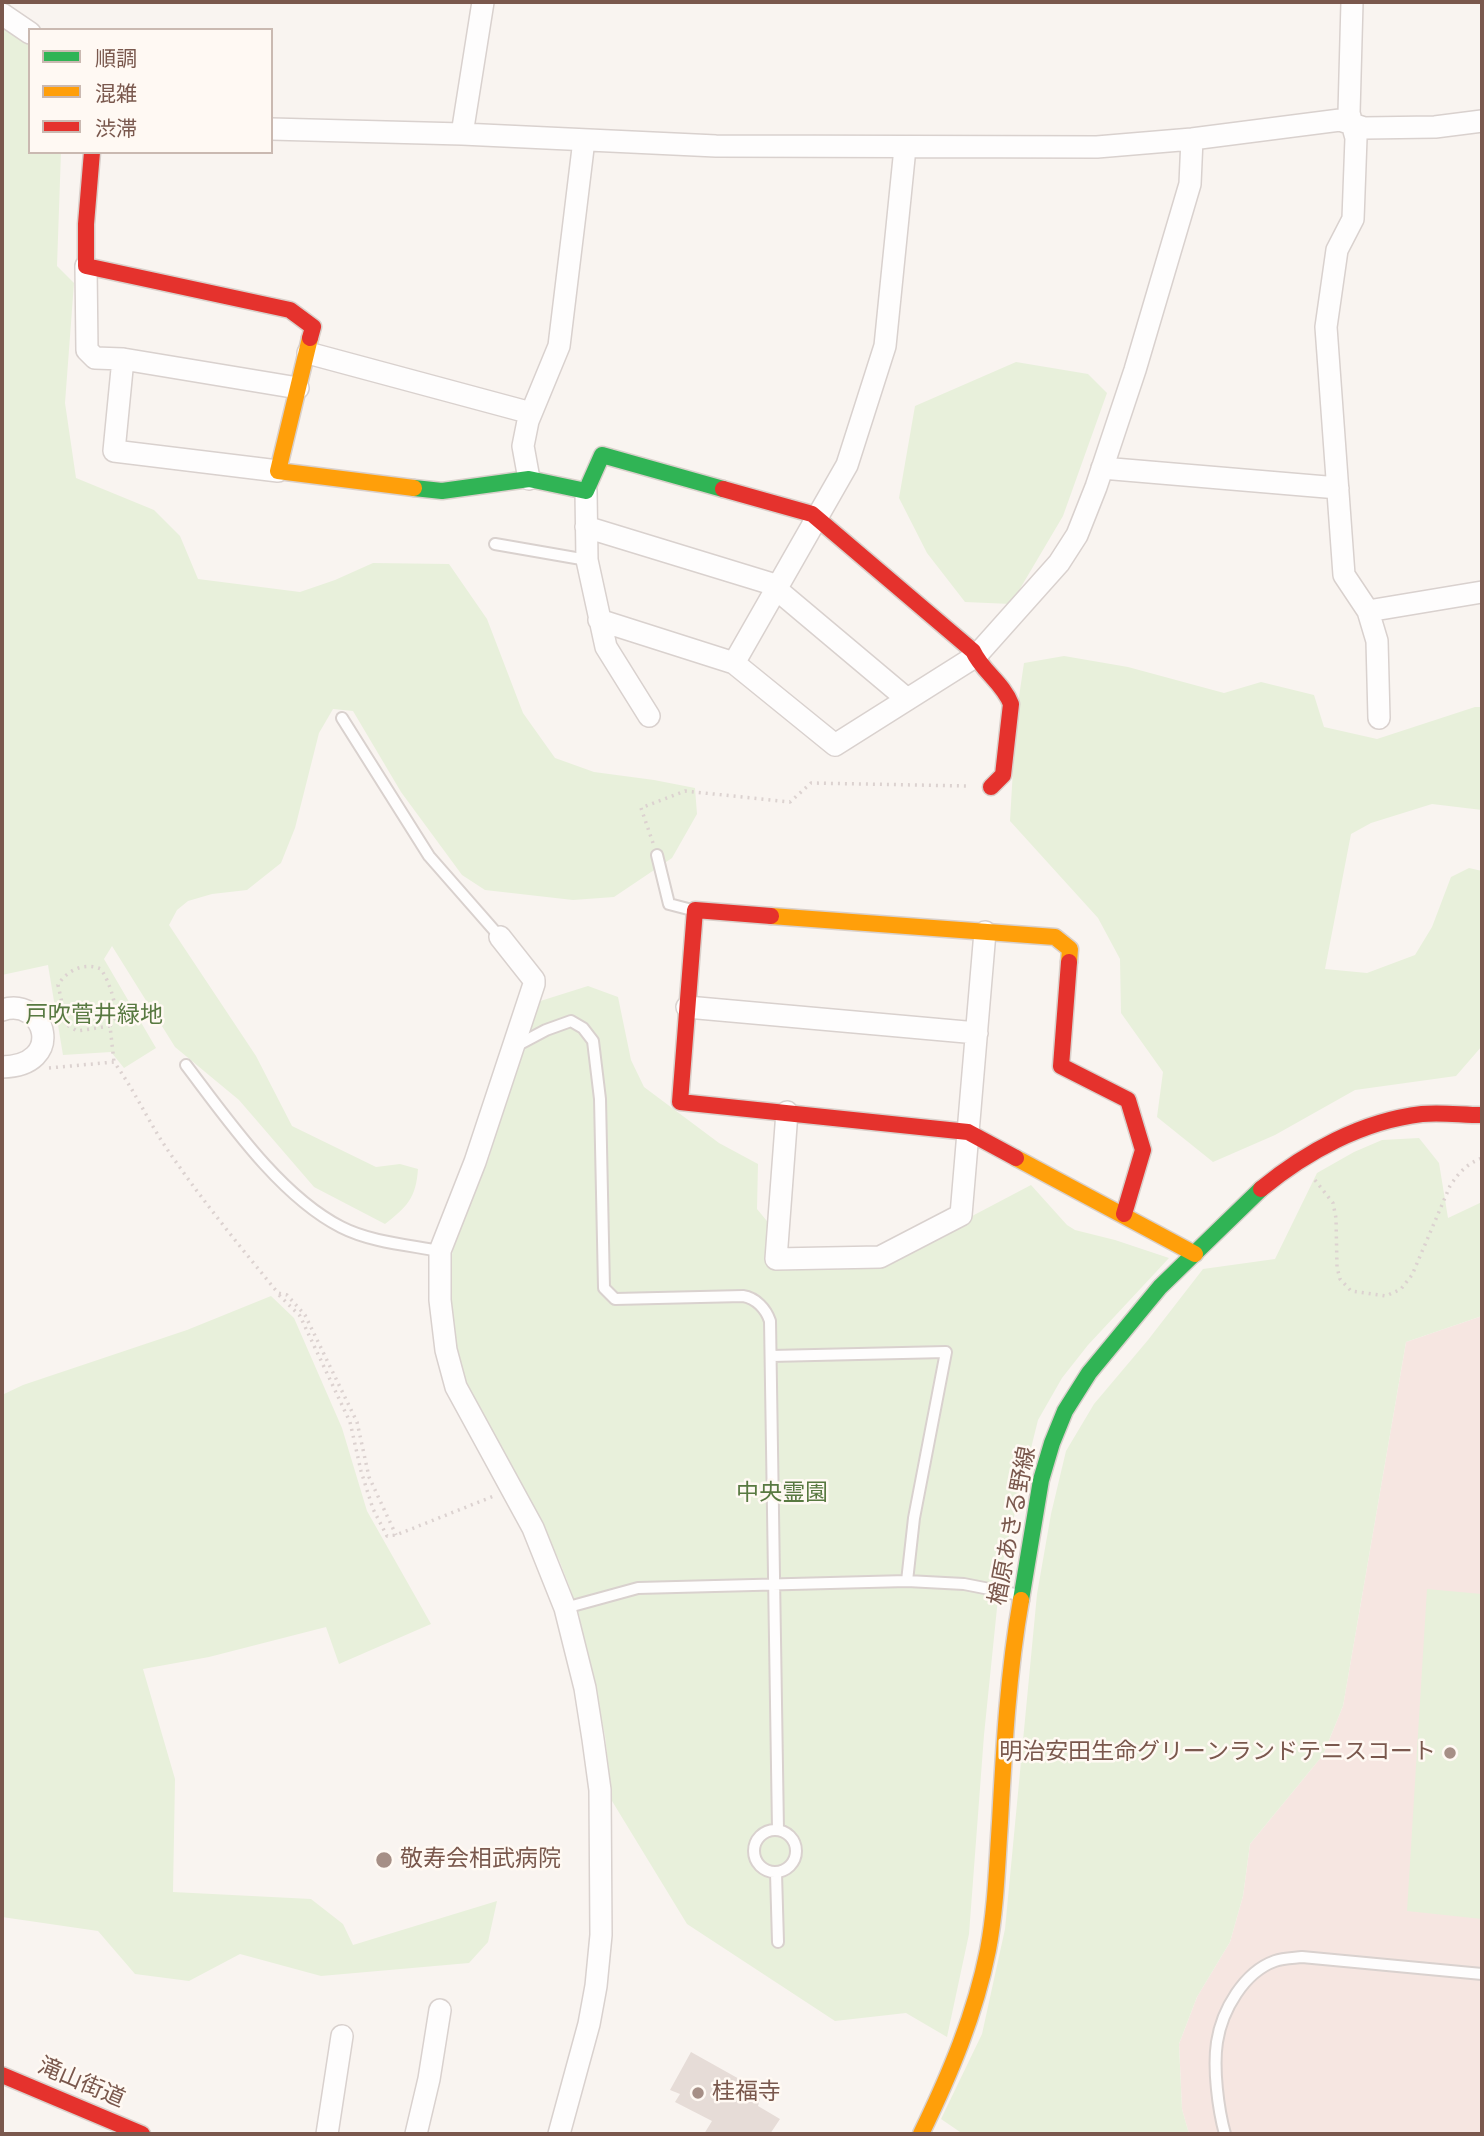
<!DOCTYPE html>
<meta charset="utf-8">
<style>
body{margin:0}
#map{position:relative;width:1484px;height:2136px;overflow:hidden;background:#f9f4f0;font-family:"Fira Sans","Noto Sans JP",sans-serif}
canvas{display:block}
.frame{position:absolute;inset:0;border:4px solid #7a584d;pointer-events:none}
.legend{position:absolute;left:28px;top:28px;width:245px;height:126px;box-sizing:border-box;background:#fff9f3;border:2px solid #cab9b1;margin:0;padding:9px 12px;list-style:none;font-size:21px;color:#7a584d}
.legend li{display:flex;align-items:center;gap:14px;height:35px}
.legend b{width:35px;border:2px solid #cab9b1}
</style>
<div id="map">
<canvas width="1484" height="2136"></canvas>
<div class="frame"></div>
<ul class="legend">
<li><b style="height:9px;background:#30b455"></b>順調</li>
<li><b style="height:9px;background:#ff9f0a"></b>混雑</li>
<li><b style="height:9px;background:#e5322d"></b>渋滞</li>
</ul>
</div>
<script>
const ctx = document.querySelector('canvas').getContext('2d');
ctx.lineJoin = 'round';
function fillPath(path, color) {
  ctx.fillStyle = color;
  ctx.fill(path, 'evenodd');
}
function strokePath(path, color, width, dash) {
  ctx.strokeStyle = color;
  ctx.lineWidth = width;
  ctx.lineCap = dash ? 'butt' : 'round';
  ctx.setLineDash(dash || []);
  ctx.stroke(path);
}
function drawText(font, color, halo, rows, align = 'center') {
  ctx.font = font + ' "Fira Sans","Noto Sans JP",sans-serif';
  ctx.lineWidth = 5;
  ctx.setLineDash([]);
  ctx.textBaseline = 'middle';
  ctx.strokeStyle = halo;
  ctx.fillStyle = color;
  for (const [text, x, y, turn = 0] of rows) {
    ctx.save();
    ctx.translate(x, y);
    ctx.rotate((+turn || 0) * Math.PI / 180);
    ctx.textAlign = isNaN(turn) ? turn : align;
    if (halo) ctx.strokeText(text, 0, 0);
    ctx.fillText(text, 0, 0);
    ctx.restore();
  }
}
fillPath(new Path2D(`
 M1482 1316V2134H1189L1182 2109 1179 2044 1197 1997 1230 1942 1243 1896 1250 1844 1323 1755 1343 1706 1406 1342Z`), '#f6e6e1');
fillPath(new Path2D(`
 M2 2H9L30 42V152H61L57 266 74 283 65 403 76 478 154 510 180 536 198 579 300 592 335 580 373 563 449 564 487 619 523 713 555 758 594 772 654 780 695 788 697 814 672 858 614 897 573 900 485 890 462 875 401 792 353 711 333 709 319 733 295 828 281 863 247 890 212 894 188 901 177 910 169 925 256 1056 292 1126 376 1167 400 1164 418 1169C416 1198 407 1207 385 1224L314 1187 239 1100 175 1047 112 946 104 959 156 1048 124 1068 111 1052 63 1055 48 965 2 975Z
 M1016 362 1088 374 1107 393 1063 516 1011 604 965 602 927 553 899 498 915 406Z
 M1064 656 1128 667 1224 693 1261 682 1314 695 1324 727 1377 739 1475 707H1482V810L1432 804 1371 823 1351 834 1325 969 1367 973 1415 955 1432 927 1451 877 1469 868 1482 871V1046L1456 1076 1355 1090 1275 1135 1213 1162 1157 1117 1163 1072 1121 1013 1120 959 1098 918 1010 821 1016 717 1024 663Z
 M588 986 618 997 631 1060 644 1087 719 1143 758 1164 757 1209 776 1232 772 1261 881 1264 1031 1185 1067 1225 1075 1230 1115 1240 1169 1258 1088 1345 1062 1378 1038 1420 1001 1569 984 1735 969 1934 947 2037 906 2013 835 2021 687 1924 612 1801 605 1736 579 1615 570 1588 559 1560 502 1449 465 1386 454 1346 450 1307 451 1259 456 1235 489 1158 534 1003Z
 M1419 1138 1439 1163 1448 1218 1482 1202V1316L1406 1342 1343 1706 1323 1755 1250 1844 1243 1896 1230 1942 1197 1997 1179 2044 1182 2109 1189 2134H963L941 2119 982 2034 1005 1929 1037 1594 1051 1514 1066 1451 1094 1404 1148 1340 1203 1269 1275 1259 1317 1173 1354 1152 1382 1140Z
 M271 1296 294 1318 342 1428 367 1511 431 1624 339 1664 326 1627 209 1657 143 1669 175 1779 173 1892 311 1899 343 1924 353 1945 497 1901 488 1942 469 1963 321 1976 240 1954 189 1981 135 1974 98 1931 2 1917V1395L23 1385 187 1330Z
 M1427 1589 1482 1594V1919L1407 1911Z`), '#e8f0db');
fillPath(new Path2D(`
 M691 2052 750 2085 747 2091 760 2099 758 2106 780 2119 770 2134H704L712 2121 675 2102 680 2094 670 2090Z`), '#e6dcd7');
const lane = new Path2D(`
 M495 544 587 560
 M342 718 429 856 500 937
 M657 855 669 904 692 910
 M514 1047 546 1030 571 1021 583 1028 593 1041 600 1099 604 1288 615 1299 743 1296C756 1298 766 1309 770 1321L778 1830
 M186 1065C227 1119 280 1196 341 1227 370 1242 408 1245 440 1251
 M771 1356 946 1352 914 1518 907 1581
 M565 1608 638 1588 907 1581 964 1584 1020 1595
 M754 1851a21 21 0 1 1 42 0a21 21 0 1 1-42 0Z
 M776 1873 778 1942
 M1225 2134C1218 2109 1213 2068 1217 2042 1222 2010 1244 1972 1275 1961 1283 1958 1294 1958 1302 1957L1482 1974`);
const street = new Path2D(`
 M1352 2 1349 113 1356 138 1353 219 1337 250 1326 327 1344 575 1368 611 1377 641 1379 718
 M2 14 30 33
 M271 129 462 134 716 146 1097 147 1192 139 1340 120 1364 128 1435 127 1482 121
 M462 134 483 2
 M905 148 885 346 847 465 734 663 835 745 976 656 1059 563 1077 535 1096 487 1135 370 1190 184 1192 139
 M86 266 87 350 95 358 123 359
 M308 353 531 413
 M1102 468 1338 488
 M278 471 114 451 123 359 298 388
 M529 479 523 446 528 421 559 346 584 140
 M586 491 587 560 606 647 649 716
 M586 527 769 583 907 699
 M1368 611 1482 592
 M599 620 734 663
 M500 937 534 980V984L475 1162 440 1251V1300L446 1350 456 1387 533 1528 565 1608 585 1688 593 1739 600 1790 601 1935 596 1986 589 2024 559 2134
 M687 1007 977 1033
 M2 1010C46 996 66 1066 2 1067
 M787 1112 776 1259 880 1257 961 1215 985 932
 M327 2134 342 2036
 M416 2134 429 2079 440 2010`);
const fast = new Path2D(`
 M414 488 442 491 529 479 586 491 602 455 723 489
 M1021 1600 1041 1480 1052 1443 1065 1411 1089 1373 1160 1287 1261 1189`);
const slow = new Path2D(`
 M310 338 278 471 414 488
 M771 916 1055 937 1070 949 1069 962
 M1016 1158 1195 1254
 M921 2134C950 2074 975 2015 988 1950 996 1908 997 1865 1000 1822 1004 1748 1008 1673 1021 1600`);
const jam = new Path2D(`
 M92 152 86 224V266L290 310 313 327 310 338
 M723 489 812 514 973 651C982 671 1003 683 1011 704L1003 775 991 787
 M771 916 695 910 680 1102 968 1132 1016 1158
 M1069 962 1061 1066 1128 1100 1143 1150 1124 1214
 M1261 1189C1306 1152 1362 1121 1422 1114 1441 1112 1462 1115 1482 1115
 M2 2075 142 2134`);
strokePath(lane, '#d9d1ce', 14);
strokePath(street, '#d9d1ce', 24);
strokePath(fast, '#d9d0cb', 19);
strokePath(slow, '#d9d0cb', 19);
strokePath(jam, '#d9d0cb', 19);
strokePath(new Path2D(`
 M653 843 641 808 685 791 790 802 811 783 968 786
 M110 1026 116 1019C116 1003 110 983 101 969 84 962 67 970 58 985L67 1025 77 1031 110 1026 114 1062
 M49 1068 114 1062C132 1087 145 1114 161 1140 196 1193 238 1244 278 1293L287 1295 305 1315 357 1422 369 1477 396 1535
 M1315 1180 1333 1203 1336 1218 1337 1267 1340 1279 1351 1291 1386 1296 1401 1289 1412 1275 1450 1186C1459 1172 1467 1164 1482 1158
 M279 1295 300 1316 350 1422 361 1471 373 1509 387 1536 396 1535 494 1496`), '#dcd2d0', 3.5, [2, 5]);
strokePath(lane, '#fefdfd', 10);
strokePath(street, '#fefdfd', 21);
strokePath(fast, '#30b455', 16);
strokePath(slow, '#ff9f0a', 16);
strokePath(jam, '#e5322d', 16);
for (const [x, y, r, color] of [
 [1450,1753,7,"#a68f86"],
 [384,1860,9,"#a68f86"],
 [698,2093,7,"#a68f86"]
]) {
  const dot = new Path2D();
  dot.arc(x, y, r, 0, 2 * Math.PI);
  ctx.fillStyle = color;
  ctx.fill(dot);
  strokePath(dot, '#fff9f3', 2.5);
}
drawText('23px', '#587941', '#fff9f3', [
 ["戸吹菅井緑地",94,1016],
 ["中央霊園",782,1494]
]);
drawText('23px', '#7a584d', '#fff9f3', [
 ["楢原あきる野線",1013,1526,-79],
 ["滝山街道",81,2083,23]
]);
drawText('23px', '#7a584d', '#fff9f3', [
 ["明治安田生命グリーンランドテニスコート",1436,1753,"right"],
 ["敬寿会相武病院",400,1860],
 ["桂福寺",712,2093]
], 'left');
</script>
